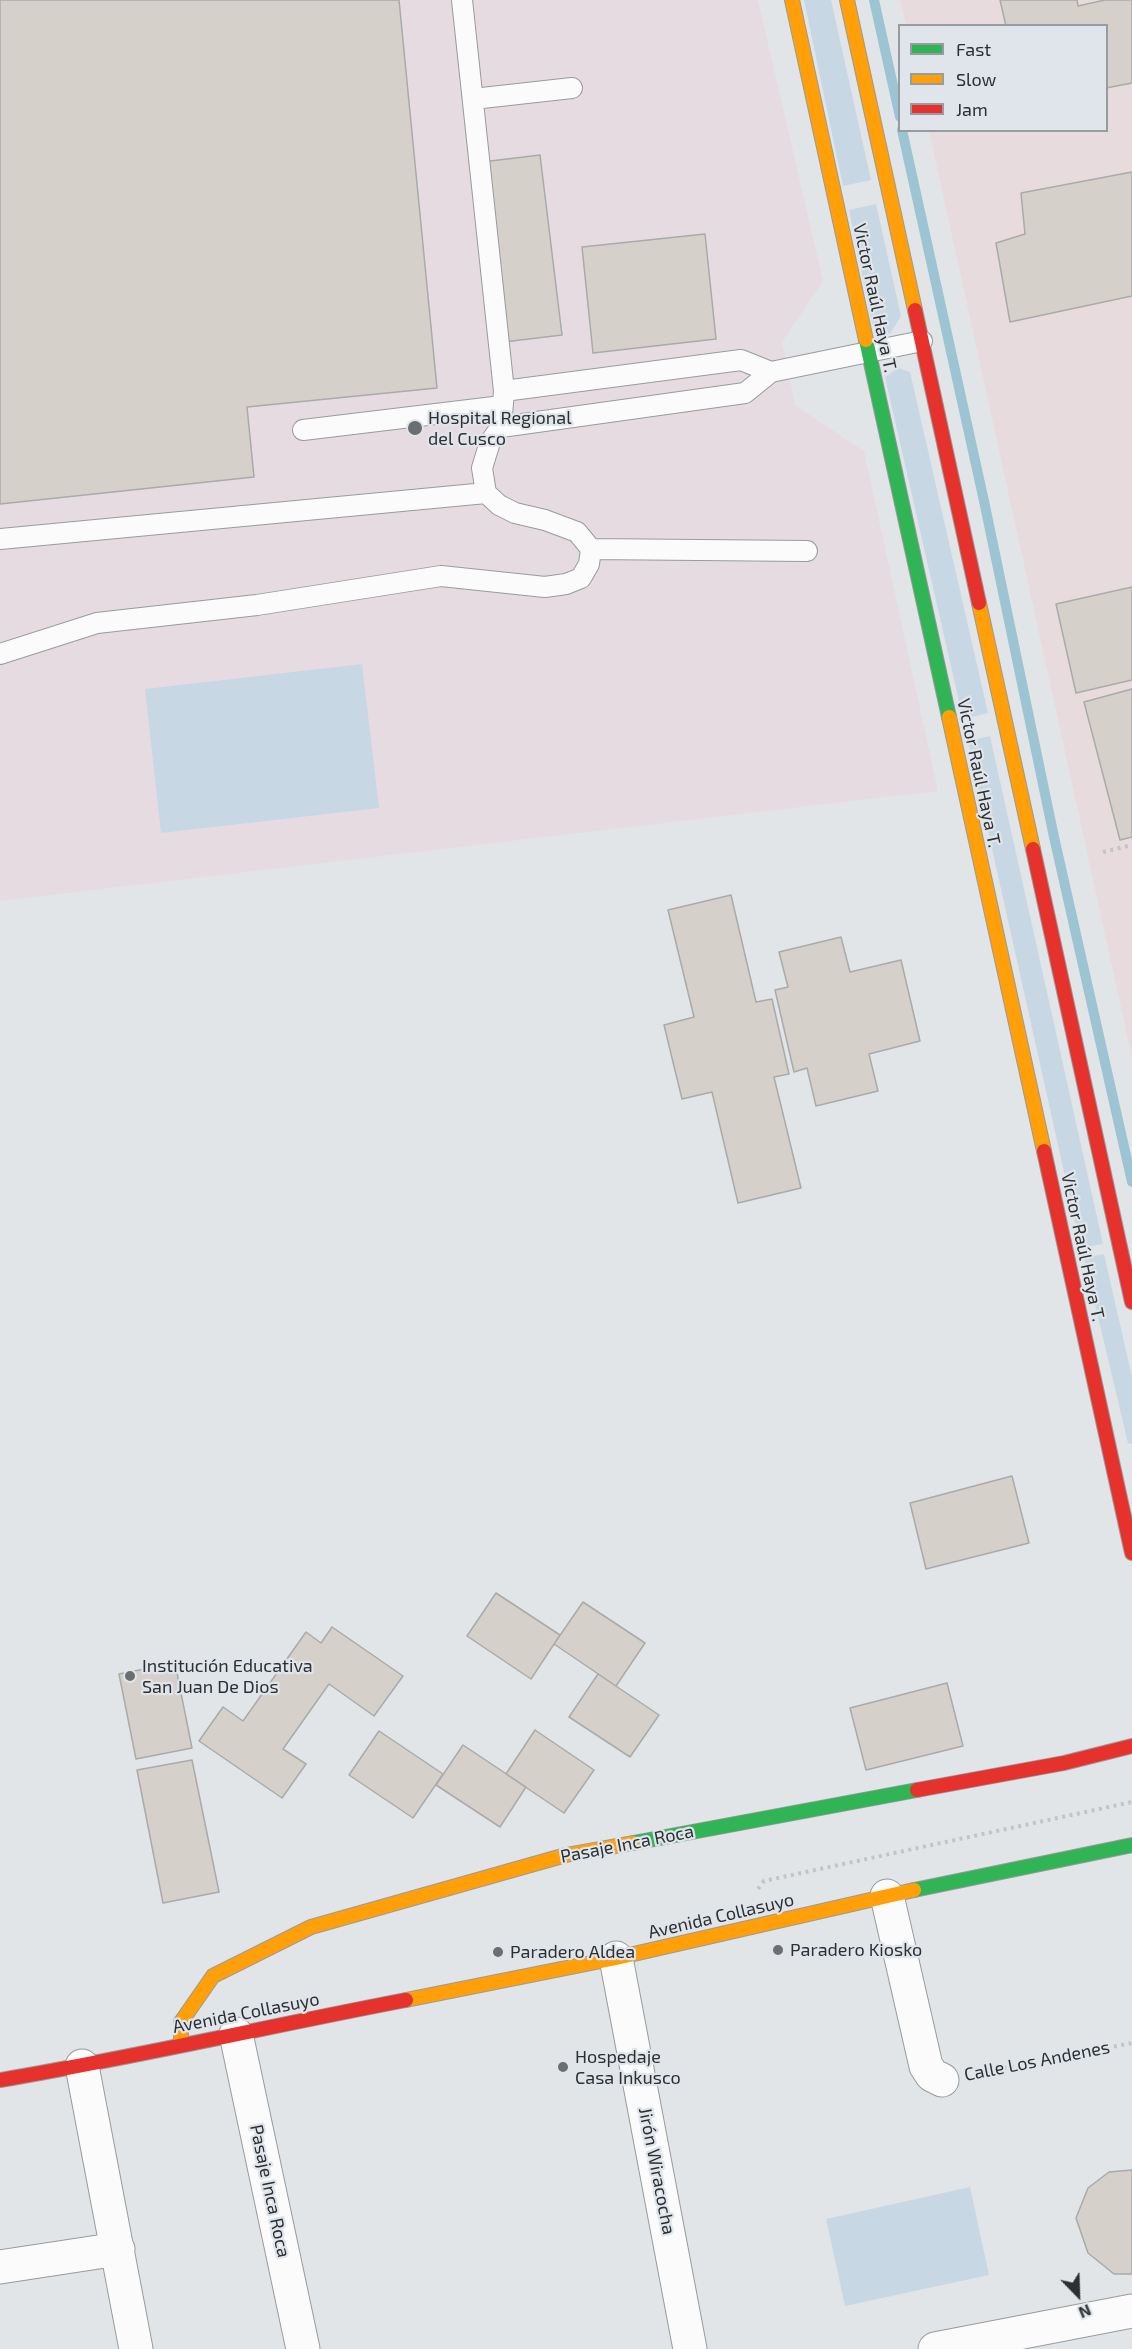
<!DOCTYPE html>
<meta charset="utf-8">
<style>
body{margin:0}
#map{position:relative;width:1132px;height:2349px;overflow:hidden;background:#e2e5e7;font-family:"Exo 2",sans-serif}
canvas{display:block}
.legend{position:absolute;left:898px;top:24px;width:210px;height:108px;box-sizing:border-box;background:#dfe5ea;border:2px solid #989ca0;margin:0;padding:8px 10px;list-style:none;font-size:18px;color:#2d2f32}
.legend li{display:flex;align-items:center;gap:12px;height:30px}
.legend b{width:30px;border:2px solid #989ca0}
.north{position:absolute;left:1048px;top:2265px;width:60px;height:60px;-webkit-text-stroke:4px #dfe5ea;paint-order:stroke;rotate:157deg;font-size:16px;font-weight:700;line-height:24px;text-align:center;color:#2d2f32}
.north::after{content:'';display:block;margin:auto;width:21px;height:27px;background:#2d2f32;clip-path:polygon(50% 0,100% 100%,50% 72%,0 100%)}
</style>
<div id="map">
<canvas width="1132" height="2349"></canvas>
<ul class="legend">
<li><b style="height:8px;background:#30b455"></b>Fast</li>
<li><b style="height:8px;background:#ff9f0a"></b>Slow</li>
<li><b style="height:8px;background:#e5322d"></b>Jam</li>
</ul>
<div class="north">N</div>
</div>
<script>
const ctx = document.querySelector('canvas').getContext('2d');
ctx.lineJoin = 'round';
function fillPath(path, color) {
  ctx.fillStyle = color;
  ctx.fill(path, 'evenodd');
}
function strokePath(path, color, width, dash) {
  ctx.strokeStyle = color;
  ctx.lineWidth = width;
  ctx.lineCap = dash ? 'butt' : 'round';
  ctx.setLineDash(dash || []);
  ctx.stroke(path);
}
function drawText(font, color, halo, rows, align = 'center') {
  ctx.font = font + ' "Exo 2",sans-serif';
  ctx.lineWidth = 4.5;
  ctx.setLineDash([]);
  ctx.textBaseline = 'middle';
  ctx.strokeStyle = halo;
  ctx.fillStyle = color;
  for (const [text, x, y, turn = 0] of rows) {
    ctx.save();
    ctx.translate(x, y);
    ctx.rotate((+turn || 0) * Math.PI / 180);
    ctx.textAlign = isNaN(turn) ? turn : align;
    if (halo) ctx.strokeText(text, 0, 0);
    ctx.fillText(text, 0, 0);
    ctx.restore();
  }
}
fillPath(new Path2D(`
 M900 0H1132V1058L929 131 1106 130V26L906 25Z`), '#e8dbdd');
fillPath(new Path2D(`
 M0 0H758L823 281 782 342 795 405 864 451 938 791 0 901Z`), '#e7dbe2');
fillPath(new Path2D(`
 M804 0H831L871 180 843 186Z
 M876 204 901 316 890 334 872 323 849 210Z
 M898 368 910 372 988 713 963 719 885 377Z
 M362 664 379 808 161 833 145 689Z
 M990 736 1103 1244 1081 1248 968 741Z
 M1104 1254 1132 1377V1444L1128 1443 1084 1258Z
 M970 2187 989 2275 845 2306 826 2219Z`), '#c8d7e4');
strokePath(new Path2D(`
 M874 0 900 117
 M902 130 984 501 1054 837 1132 1182`), '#9dc4d3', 10);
const building = new Path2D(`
 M0 0H399L437 388 247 407 254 477 0 504Z
 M1000 0H1077L1078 6 1105 0H1132V83L1106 88V26H1006Z
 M540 155 562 335 504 342 482 162Z
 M1132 172V296L1010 322 996 243 1025 234 1021 193Z
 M705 234 716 339 593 353 582 247Z
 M1132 587V680L1076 693 1056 604Z
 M1132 689V837L1120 840 1084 702Z
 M731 895 756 1002 772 999 789 1074 774 1077 801 1188 738 1203 712 1092 682 1099 664 1025 694 1017 668 910Z
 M841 937 850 972 901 960 920 1041 869 1054 878 1091 816 1106 807 1068 794 1072 775 990 788 987 779 952Z
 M1012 1476 1029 1543 926 1569 910 1503Z
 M496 1593 560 1635 531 1679 467 1636Z
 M583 1602 645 1643 616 1686 554 1644Z
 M332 1627 403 1676 374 1716 329 1684 283 1749 306 1764 282 1798 199 1741 223 1707 243 1721 306 1632 321 1643Z
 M175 1663 192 1748 136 1759 119 1674Z
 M598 1674 659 1715 630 1757 569 1717Z
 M947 1683 963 1746 866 1770 850 1708Z
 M535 1730 594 1770 564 1813 506 1774Z
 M379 1731 443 1774 413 1818 349 1775Z
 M463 1745 526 1787 500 1827 436 1785Z
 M192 1760 219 1892 163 1903 137 1770Z
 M1132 2170V2274H1114L1088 2253 1076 2218 1088 2188 1109 2172Z`);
fillPath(building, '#d6d0ca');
strokePath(building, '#a9aaa9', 1.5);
const lane = new Path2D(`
 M473 99 572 88
 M771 372 922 341
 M501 427 745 393 771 372 741 360 504 391
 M303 430 502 406
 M0 539 486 493 482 468 490 442 501 427 504 391 462 0
 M591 549 807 551
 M0 654 97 623 257 605 441 576 545 587 566 584 581 578 589 564 591 549 577 532 545 520 515 513 499 505 486 493`);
const street = new Path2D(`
 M887 1896 926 2066 932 2075 942 2080
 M616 1958 690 2349
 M236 2034 303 2349
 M82 2066 136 2349
 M0 2267 118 2249
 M935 2349 1132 2311`);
const fast = new Path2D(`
 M866 340 949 717
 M633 1843 917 1790
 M914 1890 1132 1845`);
const slow = new Path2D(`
 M792 0 866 340
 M847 0 915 310
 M979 603 1033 849
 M949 717 1044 1151
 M406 2000 616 1958 914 1890
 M181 2044V2022L213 1976 311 1927 566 1855 633 1843`);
const jam = new Path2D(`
 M915 310 979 603
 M1033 849 1132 1302
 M1044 1151 1132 1553
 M917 1790 1064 1763 1132 1746
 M0 2080C136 2057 270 2026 406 2000`);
strokePath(lane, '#989b9c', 22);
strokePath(street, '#989b9c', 35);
strokePath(fast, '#989b9c', 16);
strokePath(slow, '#989b9c', 16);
strokePath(jam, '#989b9c', 16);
strokePath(new Path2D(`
 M1103 852 1132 845
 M758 1889 764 1881 1132 1802
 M974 2074 1132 2043`), '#c3c4c5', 4, [3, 4.5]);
strokePath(lane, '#fbfbfb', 20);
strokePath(street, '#fbfbfb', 33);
strokePath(fast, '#30b455', 14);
strokePath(slow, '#ff9f0a', 14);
strokePath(jam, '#e5322d', 14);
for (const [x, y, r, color] of [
 [415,428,8,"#6c6f71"],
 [130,1676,6,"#6c6f71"],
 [778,1950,6,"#6c6f71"],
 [498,1952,6,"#6c6f71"],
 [563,2067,6,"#6c6f71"]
]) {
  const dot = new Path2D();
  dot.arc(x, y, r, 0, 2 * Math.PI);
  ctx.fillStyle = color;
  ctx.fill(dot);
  strokePath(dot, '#dfe5ea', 2);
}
drawText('18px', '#2d2f32', '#dfe5ea', [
 ["Victor Raúl Haya T.",875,298,78],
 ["Victor Raúl Haya T.",979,773,78],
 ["Victor Raúl Haya T.",1083,1247,78],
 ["Pasaje Inca Roca",627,1844,-11],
 ["Avenida Collasuyo",721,1916,-13],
 ["Avenida Collasuyo",246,2013,-11],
 ["Calle Los Andenes",1037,2061,-11],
 ["Jirón Wiracocha",657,2171,79],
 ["Pasaje Inca Roca",270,2191,78]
]);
drawText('18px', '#2d2f32', '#dfe5ea', [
 ["Hospital Regional",428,418],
 ["del Cusco",428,439],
 ["Institución Educativa",142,1666],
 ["San Juan De Dios",142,1687],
 ["Paradero Kiosko",790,1950],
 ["Paradero Aldea",510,1952],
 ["Hospedaje",575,2057],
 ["Casa Inkusco",575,2078]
], 'left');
</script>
